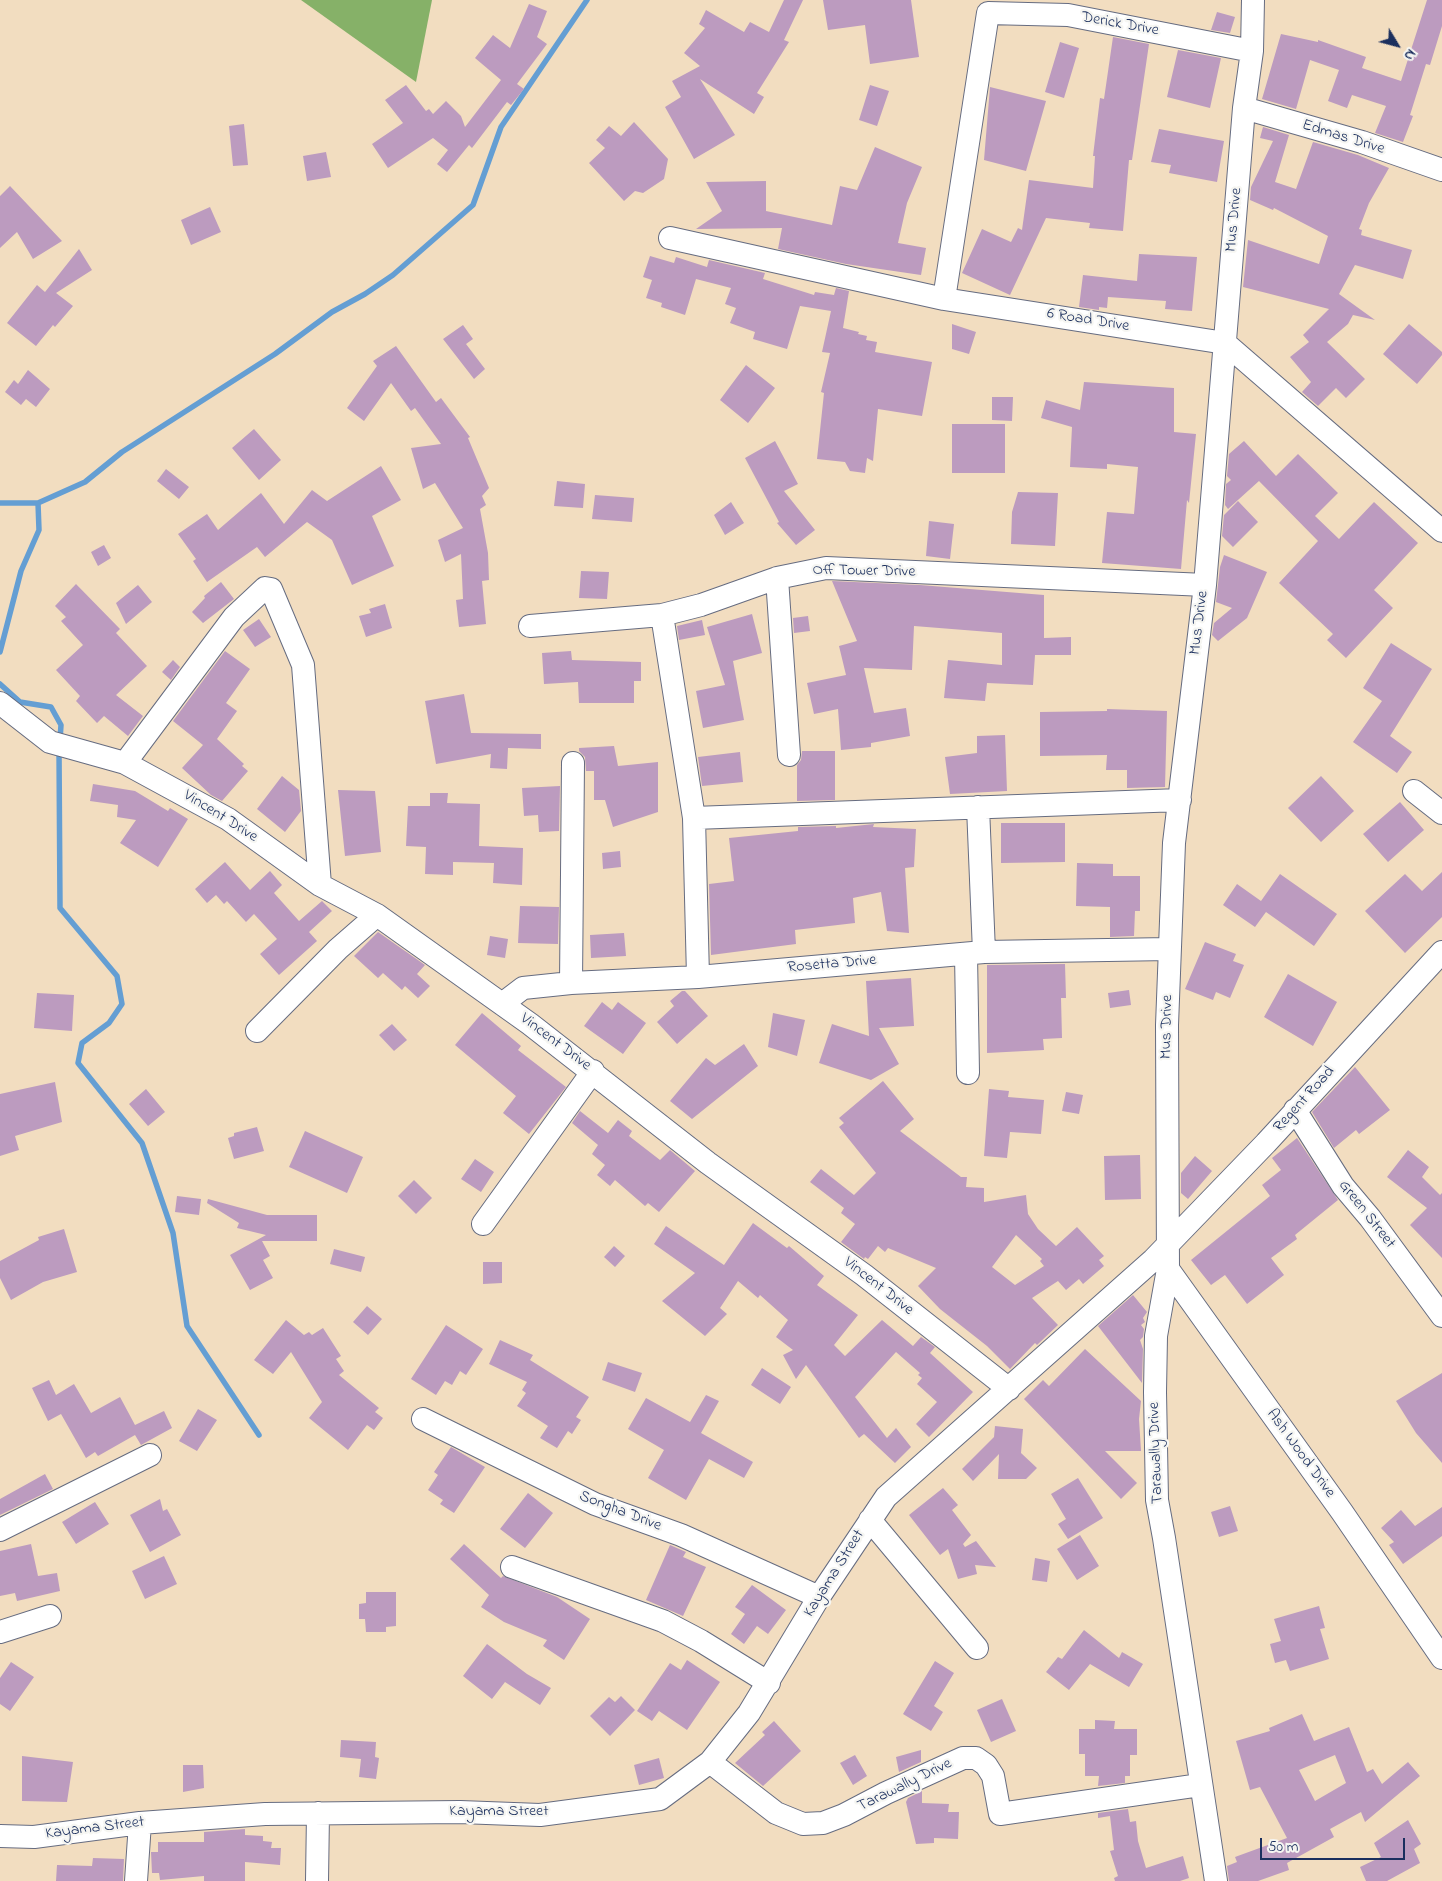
<!DOCTYPE html>
<style>
body{margin:0}
#map{position:relative;width:1442px;height:1881px;overflow:hidden;background:#f2ddc0;font-family:"Indie Flower",sans-serif}
canvas{display:block}
.north{position:absolute;left:1372px;top:20px;width:50px;height:50px;-webkit-text-stroke:4px #f6f6f2;paint-order:stroke;rotate:127deg;font-size:14px;font-weight:700;line-height:20px;text-align:center;color:#1b2f5e}
.north::after{content:'';display:block;margin:auto;width:18px;height:22px;background:#1b2f5e;clip-path:polygon(50% 0,100% 100%,50% 72%,0 100%)}
.scale{position:absolute;left:1260px;top:1838px;width:145px;height:22px;box-sizing:border-box;border:2px solid #1b2f5e;border-top:0;padding-left:6px;font-size:15px;line-height:18px;white-space:nowrap;color:#1b2f5e;-webkit-text-stroke:4px #f6f6f2;paint-order:stroke}
</style>
<div id="map">
<canvas width="1442" height="1881"></canvas>
<div class="north">N</div>
<div class="scale">50 m</div>
</div>
<script>
const g = document.querySelector('canvas').getContext('2d');
g.lineJoin = 'round';
function fillPath(path, color) { g.fillStyle = color; g.fill(path, 'evenodd'); }
const toPath = rows => new Path2D(rows.map(r => 'M' + r).join(''));
function strokePath(path, color, width, dash) { g.strokeStyle = color; g.lineWidth = width; g.lineCap = dash ? 'butt' : 'round'; g.setLineDash(dash || []); g.stroke(path); }
function write(font, color, halo, rows, align = 'center') {
  g.font = font + ' "Indie Flower",sans-serif'; g.lineWidth = 4.5; g.setLineDash([]); g.textBaseline = 'middle'; g.strokeStyle = halo; g.fillStyle = color; for (const [text, x, y, turn = 0] of rows) {
    g.save(); g.translate(x, y); g.rotate((+turn || 0) * Math.PI / 180); g.textAlign = isNaN(turn) ? turn : align; if (halo) g.strokeText(text, 0, 0); g.fillText(text, 0, 0); g.restore();
  }
}
fillPath(toPath([
 [301,0,432,0,416,82]
]), '#86b168');
strokePath(toPath([
 [0,503,38,503,85,482,122,452,275,354,332,312,365,294,393,275,473,205,501,127,587,0],
 [0,652,21,571,39,530,38,503],
 [0,684,20,702,51,707,61,725,60,740],
 [59,749,60,908,117,976,122,1004,109,1023,82,1043,78,1063,142,1143,173,1233,187,1326,259,1435]
]), '#649ed3', 5.5);
fillPath(toPath([
 [784,0,803,0,784,40,789,42,757,93,764,97,754,114,700,79,735,135,694,159,665,107,681,97,672,81,700,66,684,53,705,28,699,24,706,10,744,32,750,22,769,32],
 [823,0,911,0,919,57,870,64,865,25,828,30],
 [1427,0,1442,0,1442,26,1430,65,1426,64,1410,115,1413,116,1403,142,1375,133,1386,106,1352,95,1347,108,1328,101,1339,70,1310,60,1296,109,1262,99,1281,34,1318,42,1318,40,1366,57,1362,68,1401,81],
 [529,4,547,11,537,37,547,44,517,84,524,89,511,105,507,102,472,148,469,145,447,172,437,164,448,150,433,138,388,168,372,144,403,123,385,100,406,85,426,111,429,109,433,114,446,101,461,116,465,127,501,80,475,58,493,35,510,48],
 [1217,12,1235,17,1230,33,1211,30],
 [1113,37,1149,44,1132,160,1129,160,1123,231,1089,228,1090,223,1046,218,1010,295,962,273,982,229,1011,242,1018,228,1022,230,1029,180,1093,188,1095,156,1093,156,1100,98,1104,99],
 [1060,42,1079,48,1064,98,1045,92],
 [1178,50,1221,58,1210,108,1167,97],
 [870,85,889,91,877,126,859,120],
 [990,87,1046,101,1026,171,984,160],
 [634,122,668,159,664,179,643,193,635,191,624,201,589,163,605,148,596,140,609,126,621,136],
 [244,124,248,165,233,166,229,126],
 [1263,127,1289,135,1275,182,1296,189,1313,142,1358,155,1389,168,1369,203,1359,229,1362,230,1361,235,1412,250,1403,279,1355,265,1339,294,1375,320,1353,315,1348,324,1327,342,1365,379,1346,398,1336,388,1318,406,1302,392,1311,382,1290,357,1309,342,1303,335,1329,309,1243,287,1248,240,1319,264,1328,236,1274,208,1273,210,1250,200,1251,187,1273,141,1260,138],
 [1159,129,1224,141,1217,182,1169,173,1171,165,1151,162],
 [875,147,922,167,907,203,898,243,926,248,921,275,846,264,778,249,782,228,696,229,722,211,706,182,766,181,766,211,832,225,840,186,857,190],
 [326,152,331,177,307,181,303,156],
 [10,186,62,241,33,259,17,232,0,248,0,196],
 [210,207,221,232,191,245,181,220],
 [79,249,92,270,56,293,73,306,55,327,53,325,36,346,7,323,37,285,45,292],
 [1139,254,1197,257,1192,311,1165,309,1166,301,1108,297,1107,308,1099,307,1099,310,1079,307,1083,275,1137,281],
 [650,256,674,263,676,257,707,267,709,260,765,273,763,279,814,295,815,292,834,295,836,288,849,291,843,328,859,332,858,334,867,336,866,340,877,342,875,352,932,362,922,416,878,409,873,461,867,458,865,473,850,471,845,462,817,459,824,393,821,392,830,353,822,352,831,311,800,306,787,349,753,339,755,332,730,323,736,308,725,304,731,288,696,279,685,315,661,307,662,303,646,298,652,280,643,277],
 [952,324,976,332,969,354,952,349],
 [1409,324,1442,352,1442,355,1417,384,1383,354],
 [463,325,473,339,466,344,485,369,474,379,443,339],
 [396,346,436,402,441,398,470,437,468,438,489,488,482,496,486,505,480,509,488,553,489,580,482,581,486,624,459,627,456,600,463,599,461,554,445,562,438,540,463,528,435,483,423,489,411,448,441,444,415,408,411,411,391,383,364,421,347,408,377,366,373,361],
 [746,365,775,388,748,423,720,400],
 [28,370,50,389,36,407,26,399,21,405,5,392,14,380,18,384],
 [1084,382,1174,388,1174,432,1196,434,1189,503,1187,500,1181,569,1102,563,1107,512,1134,514,1138,467,1107,464,1107,469,1070,467,1072,427,1041,418,1046,400,1080,410],
 [992,397,1013,397,1012,421,992,420],
 [952,424,1005,424,1005,473,952,473],
 [254,429,281,460,259,480,232,448],
 [775,441,798,484,784,491,815,530,796,545,777,523,779,522,745,458],
 [1244,441,1276,476,1298,454,1338,493,1315,516,1339,539,1374,502,1418,543,1374,590,1393,608,1346,658,1327,640,1333,634,1279,583,1318,541,1259,481,1228,509,1225,505,1226,484,1231,480,1227,476,1229,454],
 [381,466,401,500,372,516,394,566,352,585,332,540,307,522,265,557,257,547,207,582,193,561,196,559,178,534,207,514,218,530,261,493,284,524,312,490,327,501],
 [166,469,189,487,179,499,157,481],
 [557,481,585,484,583,508,554,506],
 [1018,492,1058,493,1055,546,1011,544,1012,512],
 [595,495,634,498,632,522,592,519],
 [1238,501,1258,522,1233,547,1222,536,1224,515],
 [731,502,744,523,725,535,714,515],
 [929,521,954,524,950,559,926,556],
 [104,545,111,558,98,566,91,552],
 [1224,555,1267,572,1247,618,1218,641,1212,635,1214,623,1232,608,1216,602,1220,567],
 [581,571,609,572,607,599,579,598],
 [832,581,920,585,1044,595,1044,638,1071,637,1071,655,1035,655,1033,685,987,683,985,701,944,698,948,660,1002,665,1002,633,914,626,912,670,864,668,874,713,906,708,910,736,871,743,871,747,841,750,838,709,814,714,807,683,846,675,839,646,857,641],
 [221,582,234,599,203,623,192,612,205,598,204,596],
 [76,584,120,629,116,633,147,666,116,695,143,716,128,736,104,716,97,723,76,701,80,696,56,670,83,645,61,621,66,617,55,606],
 [138,585,152,602,126,624,116,603],
 [385,604,392,628,366,637,359,616,371,613,369,609],
 [752,614,762,653,733,661,744,720,703,728,696,691,725,685,707,627],
 [808,616,810,631,794,633,793,618],
 [259,619,271,637,255,647,243,630],
 [702,620,705,635,679,640,677,626],
 [1391,643,1432,669,1390,736,1412,752,1397,773,1353,742,1382,701,1363,688],
 [225,651,250,669,226,703,237,711,217,739,244,764,242,766,248,771,222,801,211,795,182,768,203,745,173,721],
 [571,651,572,660,641,662,641,681,634,681,634,703,579,703,578,682,544,684,542,653],
 [173,660,180,667,171,680,162,672],
 [464,694,471,733,541,734,541,749,508,748,507,769,490,768,491,754,436,764,425,701],
 [1107,709,1167,711,1165,787,1127,788,1127,770,1106,770,1107,755,1040,756,1040,712,1107,711],
 [1005,735,1007,791,950,794,945,757,977,753,977,736],
 [614,746,618,766,658,762,658,812,613,827,605,800,594,800,594,771,586,771,585,757,579,751,579,748],
 [802,751,835,751,835,800,797,801,797,765,801,760],
 [740,752,743,782,702,786,698,757],
 [282,776,299,790,301,811,285,832,257,809],
 [1321,776,1354,811,1321,842,1288,808],
 [93,784,135,791,168,811,170,808,188,819,158,867,120,843,136,820,117,817,118,805,90,801],
 [560,786,559,831,539,832,538,815,524,816,522,788],
 [338,790,375,791,381,852,345,856],
 [430,793,448,793,447,803,480,804,479,846,523,848,522,885,493,883,494,863,453,862,453,875,425,874,426,847,406,846,408,806,430,806],
 [1400,802,1424,830,1388,862,1363,834],
 [1001,823,1065,823,1065,862,1001,863],
 [874,824,873,827,916,829,914,867,905,868,909,933,887,931,881,892,853,898,855,923,795,930,796,944,711,955,709,884,734,881,729,838,798,831,798,827,836,826,836,828],
 [620,851,621,867,603,869,602,853],
 [225,862,250,890,270,871,282,885,274,893,299,921,322,901,332,911,309,932,317,941,279,975,260,954,277,939,254,914,246,922,227,901,224,904,216,895,207,903,195,889],
 [1077,863,1113,864,1113,876,1140,876,1140,911,1135,911,1134,936,1110,937,1110,907,1076,906],
 [1442,872,1442,917,1405,953,1365,911,1405,874,1422,891],
 [1280,874,1337,914,1314,946,1266,912,1255,927,1223,905,1237,884,1261,901],
 [520,906,559,907,558,944,518,943],
 [378,932,425,965,417,974,430,986,418,998,405,986,402,990,383,973,378,978,354,956],
 [624,933,626,956,591,958,590,935],
 [490,936,508,939,505,958,487,955],
 [1205,942,1236,954,1233,961,1244,965,1230,998,1216,992,1213,1000,1185,989],
 [1065,964,1066,998,1061,998,1062,1038,1043,1039,1044,1050,987,1053,987,965],
 [1288,974,1337,1002,1313,1046,1264,1017],
 [911,978,914,1026,879,1028,899,1064,871,1080,819,1063,832,1024,869,1036,866,981],
 [1129,990,1131,1005,1110,1008,1108,993],
 [682,991,685,991,708,1016,677,1044,657,1022,674,1006,670,1001],
 [37,993,74,995,72,1031,34,1028],
 [602,1002,612,1010,618,1002,646,1023,623,1054,584,1026],
 [482,1013,521,1046,518,1050,566,1087,529,1134,503,1113,516,1096,455,1045],
 [773,1013,805,1020,797,1056,768,1047],
 [392,1024,407,1040,394,1051,379,1035],
 [744,1044,758,1066,692,1119,670,1101,706,1058,715,1065],
 [1355,1067,1390,1110,1359,1134,1356,1130,1334,1148,1312,1112],
 [883,1081,914,1119,900,1131,961,1177,967,1177,966,1187,984,1188,984,1202,1026,1195,1028,1214,1038,1229,1056,1246,1077,1227,1104,1256,1099,1260,1104,1266,1083,1284,1079,1279,1066,1290,1058,1281,1032,1298,1058,1325,1037,1345,1035,1343,1010,1369,987,1346,940,1309,918,1286,936,1268,888,1248,885,1252,878,1246,868,1259,865,1257,864,1259,841,1242,855,1224,841,1213,844,1208,810,1182,821,1169,854,1195,876,1173,839,1127,844,1123,839,1118],
 [1016,1235,1042,1259,1040,1261,1044,1266,1015,1285,992,1267],
 [55,1082,62,1122,15,1136,19,1150,0,1156,0,1094],
 [146,1089,165,1112,148,1126,129,1104],
 [989,1089,1009,1091,1008,1097,1044,1100,1041,1134,1010,1132,1007,1158,984,1156],
 [1066,1092,1083,1095,1079,1114,1062,1111],
 [580,1111,608,1133,618,1120,632,1131,629,1136,660,1160,670,1150,695,1171,659,1212,648,1203,645,1206,615,1180,610,1186,597,1175,605,1165,592,1154,598,1145,572,1123],
 [257,1127,264,1151,234,1159,228,1138,234,1136,234,1133],
 [305,1131,363,1157,347,1193,289,1167],
 [1297,1138,1338,1200,1295,1235,1297,1239,1271,1258,1284,1275,1247,1304,1225,1275,1211,1285,1191,1260,1270,1196,1262,1185,1281,1170,1272,1158],
 [1408,1150,1429,1167,1422,1177,1440,1195,1442,1193,1442,1258,1410,1225,1427,1208,1387,1177],
 [1140,1155,1141,1199,1105,1200,1104,1156],
 [1195,1156,1212,1171,1188,1199,1181,1193,1181,1173],
 [475,1159,494,1172,481,1192,461,1179],
 [414,1180,432,1198,416,1214,398,1196],
 [177,1196,201,1199,199,1215,175,1212],
 [208,1199,267,1215,317,1215,317,1241,262,1241,270,1256,263,1260,273,1278,250,1290,230,1255,266,1235,237,1228,239,1223,207,1203],
 [753,1223,787,1248,789,1246,824,1276,817,1285,858,1315,834,1345,845,1356,882,1320,913,1346,921,1337,935,1347,930,1353,973,1392,929,1437,916,1424,937,1402,917,1384,922,1378,918,1375,920,1373,896,1352,855,1397,887,1438,896,1428,911,1447,895,1463,864,1434,859,1438,806,1365,796,1379,783,1355,793,1350,776,1337,788,1320,760,1295,758,1298,738,1281,720,1308,727,1314,705,1336,662,1301,695,1273,654,1244,666,1226,724,1265],
 [64,1229,77,1272,43,1282,11,1300,0,1278,0,1261,39,1240,38,1237],
 [614,1246,625,1256,615,1267,604,1257],
 [334,1249,365,1257,361,1272,330,1264],
 [483,1262,502,1262,502,1283,483,1284],
 [1133,1295,1147,1312,1143,1318,1145,1322,1141,1325,1144,1329,1143,1337,1140,1340,1143,1349,1142,1383,1098,1326],
 [367,1306,382,1319,368,1335,353,1322],
 [286,1320,304,1335,309,1332,312,1335,323,1328,341,1356,336,1359,344,1371,339,1375,379,1408,375,1412,383,1418,374,1430,367,1425,348,1450,309,1418,322,1402,291,1352,273,1374,254,1360],
 [446,1325,483,1349,466,1375,460,1371,452,1385,445,1381,436,1395,411,1379],
 [500,1340,533,1355,530,1360,589,1397,576,1417,581,1420,572,1434,568,1431,557,1448,540,1438,548,1426,517,1406,526,1393,522,1390,527,1382,489,1364],
 [1085,1349,1141,1401,1139,1419,1141,1451,1105,1451,1137,1483,1121,1499,1024,1399,1043,1380,1049,1386],
 [608,1362,642,1373,635,1392,602,1380],
 [762,1368,791,1387,780,1404,751,1385],
 [1442,1373,1442,1463,1416,1433,1396,1401],
 [49,1380,56,1395,74,1384,91,1413,120,1397,135,1425,164,1411,172,1428,141,1445,135,1435,98,1456,95,1452,86,1458,61,1414,48,1421,32,1388],
 [706,1395,719,1401,701,1433,753,1462,744,1478,709,1459,686,1500,648,1478,664,1450,628,1429,646,1398,690,1422],
 [198,1409,217,1420,197,1451,179,1441],
 [995,1426,1023,1429,1021,1453,1037,1468,1026,1479,998,1479,999,1454,973,1481,962,1469,994,1437],
 [451,1447,485,1467,454,1513,440,1504,443,1500,428,1490,438,1475,434,1472],
 [45,1474,53,1489,0,1515,0,1499],
 [1078,1478,1103,1518,1068,1539,1058,1524,1066,1519,1051,1494],
 [943,1488,958,1505,952,1510,971,1535,963,1544,965,1547,976,1541,996,1567,975,1565,977,1574,958,1579,948,1549,940,1555,909,1515],
 [528,1493,553,1513,525,1548,500,1529],
 [160,1499,163,1511,167,1509,181,1535,150,1552,130,1515],
 [95,1502,109,1524,76,1544,62,1522],
 [1230,1506,1238,1531,1219,1537,1211,1512],
 [1442,1507,1442,1536,1403,1564,1389,1545,1394,1542,1381,1528,1401,1510,1415,1526],
 [1080,1535,1099,1566,1077,1580,1057,1549],
 [31,1544,38,1576,57,1573,60,1591,17,1601,15,1593,0,1596,0,1551],
 [464,1544,501,1578,503,1576,557,1597,590,1619,564,1660,543,1646,547,1640,504,1622,481,1607,489,1595,450,1559],
 [670,1545,686,1552,683,1557,706,1567,683,1616,646,1600],
 [164,1556,177,1584,145,1599,132,1571],
 [1035,1558,1050,1561,1047,1582,1032,1580],
 [752,1585,786,1610,768,1634,757,1626,744,1644,731,1634,745,1614,735,1607],
 [366,1592,396,1592,396,1626,386,1627,386,1632,366,1632,365,1619,359,1619,359,1604,366,1603],
 [1319,1606,1325,1628,1320,1629,1329,1659,1290,1671,1286,1660,1275,1663,1270,1644,1281,1641,1274,1619],
 [1084,1630,1119,1658,1122,1652,1143,1664,1129,1687,1090,1664,1069,1690,1046,1672,1058,1657,1062,1659],
 [487,1644,527,1674,551,1688,540,1705,505,1682,492,1699,463,1676],
 [687,1660,720,1682,687,1730,659,1711,652,1721,637,1711,670,1663,681,1670],
 [935,1661,954,1673,934,1706,943,1712,931,1731,903,1714],
 [11,1662,34,1677,10,1711,0,1704,0,1678],
 [621,1696,635,1710,610,1736,590,1716,609,1697,615,1702],
 [1002,1699,1016,1731,991,1742,977,1710],
 [1302,1714,1314,1741,1349,1727,1367,1772,1373,1769,1382,1784,1408,1762,1420,1776,1365,1822,1361,1812,1330,1829,1334,1837,1287,1863,1289,1870,1258,1881,1229,1881,1227,1866,1237,1862,1235,1857,1287,1838,1260,1787,1250,1790,1236,1741,1270,1731,1269,1728],
 [1335,1755,1346,1783,1315,1801,1299,1770],
 [1095,1720,1115,1721,1114,1729,1137,1729,1137,1755,1130,1755,1130,1776,1125,1776,1125,1783,1098,1786,1099,1776,1085,1776,1085,1754,1079,1754,1079,1729,1095,1729],
 [774,1721,801,1751,763,1786,735,1763,765,1735,762,1732],
 [341,1740,376,1742,375,1757,379,1758,376,1779,359,1777,361,1759,340,1757],
 [921,1750,921,1762,899,1772,896,1757],
 [855,1755,867,1776,853,1785,840,1763],
 [22,1756,73,1762,67,1802,22,1801],
 [659,1758,664,1778,639,1785,634,1765],
 [183,1765,203,1765,204,1788,183,1792],
 [922,1791,922,1803,949,1804,948,1812,959,1812,958,1839,934,1838,934,1843,916,1844,906,1802,908,1798],
 [1128,1809,1130,1822,1136,1821,1138,1841,1146,1868,1183,1856,1189,1878,1180,1881,1115,1881,1114,1878,1118,1876,1110,1851,1114,1850,1110,1816,1098,1818,1098,1813],
 [1408,1820,1421,1844,1414,1849,1420,1863,1387,1881,1366,1881,1360,1867,1381,1857,1374,1843],
 [245,1829,245,1835,263,1836,263,1841,272,1842,271,1848,281,1848,280,1865,245,1862,245,1881,204,1881,204,1876,160,1880,159,1873,152,1873,151,1852,158,1852,158,1842,204,1842,204,1832],
 [93,1858,124,1859,123,1881,56,1881,57,1865,92,1866]
]), '#bc9bbf');
const street = toPath([
 [1244,108,1362,142,1442,170],
 [670,238,944,299,1225,343,1442,531],
 [944,299,988,13,1068,15,1252,51],
 [777,578,789,755],
 [662,615,694,818,698,977],
 [530,626,662,615,701,605,777,578,826,568,1205,585],
 [0,703,50,742,125,763,228,819,320,885,377,915,530,1024,708,1163,864,1275,1009,1389],
 [125,763,234,617,265,588,271,589,303,665,320,885],
 [1414,791,1442,813],
 [978,807,984,952],
 [694,818,1180,800],
 [966,954,968,1073],
 [571,983,573,763],
 [502,1004,523,988,571,983,698,977,984,952,1169,949],
 [257,1031,338,949,377,915],
 [1295,1110,1343,1186,1370,1218,1442,1316],
 [483,1224,593,1071],
 [1168,1269,1342,1512,1442,1658],
 [423,1419,595,1504,681,1535,819,1597],
 [870,1520,977,1648],
 [0,1530,150,1455],
 [512,1567,663,1621,701,1641,769,1683],
 [0,1632,50,1616],
 [710,1762,776,1813,803,1824,823,1823,844,1815,886,1793,963,1758,976,1758,986,1765,993,1776,1000,1814,1200,1785],
 [0,1836,34,1837,140,1823,265,1814,460,1812,540,1815,660,1799,710,1762,749,1713,819,1597,886,1497,1153,1260,1266,1143,1442,952],
 [136,1881,140,1823],
 [317,1881,318,1813],
 [1216,1881,1164,1538,1157,1500,1155,1392,1156,1336,1168,1269,1167,1025,1174,843,1205,585,1244,108,1252,51,1253,0]
]);
strokePath(street, '#666c80', 24);
strokePath(street, '#fff', 22);
write('16px', '#1b2f5e', '#f6f6f2', [
 ["Derick Drive",1120,25,10],
 ["Edmas Drive",1343,138,17],
 ["Mus Drive",1235,220,-85],
 ["6 Road Drive",1088,321,9],
 ["Off Tower Drive",864,572,1],
 ["Mus Drive",1200,623,-83],
 ["Vincent Drive",220,817,32],
 ["Rosetta Drive",832,965,-5],
 ["Mus Drive",1168,1027,-89],
 ["Vincent Drive",555,1043,37],
 ["Regent Road",1305,1100,-48],
 ["Green Street",1366,1215,52],
 ["Vincent Drive",878,1287,38],
 ["Tarawally Drive",1157,1453,-92],
 ["Ash Wood Drive",1300,1454,54],
 ["Songha Drive",620,1512,21],
 ["Kayama Street",835,1574,-58],
 ["Tarawally Drive",905,1786,-26],
 ["Kayama Street",499,1812],
 ["Kayama Street",95,1829,-7]
]);
</script>
